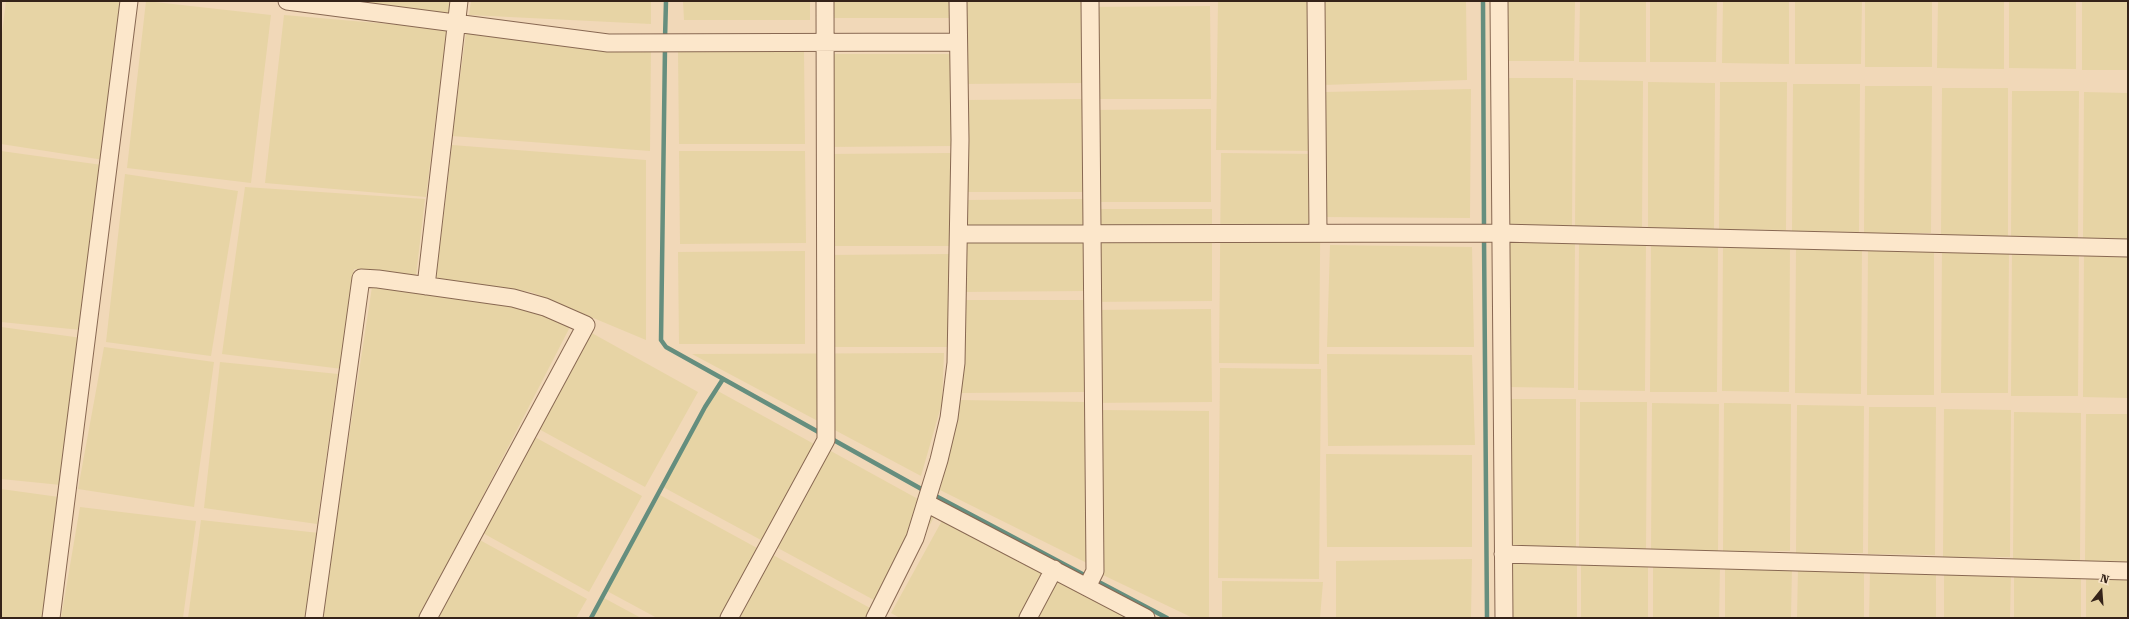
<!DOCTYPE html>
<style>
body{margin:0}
#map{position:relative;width:2129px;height:619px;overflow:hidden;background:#f1d8b8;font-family:"Roboto Serif",serif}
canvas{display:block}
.frame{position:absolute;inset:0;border:2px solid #352319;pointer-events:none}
.north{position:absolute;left:2081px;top:571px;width:40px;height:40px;-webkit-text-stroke:3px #f8e4c8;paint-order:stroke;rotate:17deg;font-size:11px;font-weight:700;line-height:16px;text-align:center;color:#352319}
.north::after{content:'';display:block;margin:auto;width:14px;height:18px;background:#352319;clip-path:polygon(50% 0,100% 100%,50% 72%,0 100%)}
</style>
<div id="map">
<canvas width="2129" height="619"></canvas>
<div class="frame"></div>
<div class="north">N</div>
</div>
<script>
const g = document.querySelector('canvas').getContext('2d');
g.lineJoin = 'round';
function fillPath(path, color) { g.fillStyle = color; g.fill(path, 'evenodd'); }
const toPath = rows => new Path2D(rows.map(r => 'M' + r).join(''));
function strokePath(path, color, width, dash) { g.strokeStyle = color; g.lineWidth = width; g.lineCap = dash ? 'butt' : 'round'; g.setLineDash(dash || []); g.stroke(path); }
fillPath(toPath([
 [6,1,123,1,104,160,1,144,1,42],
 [146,1,271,15,251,183,127,168],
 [352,1,452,1,450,15],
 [471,1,651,1,651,24,469,15],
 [683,1,810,1,810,20,684,20],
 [826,1,952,1,952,18,826,18],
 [959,1,1086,1,1086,7,1210,6,1211,99,1087,99,1087,110,1211,109,1211,202,1088,202,1088,209,1212,209,1212,301,1087,302,1087,310,1211,309,1212,402,1085,403,1087,563,940,490,960,400,1085,402,1085,392,961,393,961,300,1086,300,1086,291,962,292,962,200,1085,199,1084,192,961,192,961,100,1084,99,1084,83,960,84],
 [1218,1,1319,1,1317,151,1216,150],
 [1324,1,1466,1,1467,80,1324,85],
 [1508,1,1575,1,1574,61,1507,61],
 [1580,1,1646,1,1646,62,1579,62],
 [1650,1,1717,1,1716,62,1650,62],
 [1723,1,1789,1,1789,64,1722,63],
 [1795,1,1862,1,1861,64,1795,64],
 [1865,1,1932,1,1932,67,1865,67],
 [1938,1,2004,1,2004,69,1937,68],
 [2009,1,2076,1,2076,69,2009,68],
 [2082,1,2128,1,2128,70,2082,70],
 [284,15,447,29,426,197,265,183],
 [466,33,651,50,650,151,452,136],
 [804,51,805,144,679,144,678,52],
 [825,54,951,54,952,146,825,147],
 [1506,78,1573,78,1572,226,1505,225],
 [1576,80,1643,81,1642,228,1575,228],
 [1648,82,1715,83,1714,230,1648,230],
 [1720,82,1787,82,1786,230,1719,229],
 [1793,84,1860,84,1859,232,1792,231],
 [1865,86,1932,86,1931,233,1864,233],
 [1942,88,2008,88,2008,236,1941,235],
 [1471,89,1470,218,1325,217,1325,92],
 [2012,91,2079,91,2078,239,2011,238],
 [2084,92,2128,93,2128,240,2083,240],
 [452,145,646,160,646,340,531,292,436,278],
 [1,151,102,165,81,330,1,322],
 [679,151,805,151,806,243,680,244],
 [952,153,953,246,826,246,826,154],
 [1221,153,1321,154,1319,364,1219,363],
 [125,174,238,191,211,356,106,342],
 [245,187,425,199,416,276,354,269,342,369,222,354],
 [1509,240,1575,240,1574,388,1508,387],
 [1579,242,1646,243,1645,391,1578,390],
 [1651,244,1718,245,1717,392,1650,392],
 [1723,244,1790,245,1789,392,1722,391],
 [1330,245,1472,247,1474,347,1327,347],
 [1942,245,2009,246,2008,393,1941,393],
 [1796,246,1862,246,1861,394,1795,393],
 [1868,247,1934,248,1934,395,1867,395],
 [2012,248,2079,249,2078,396,2011,396],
 [2084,250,2128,250,2128,398,2083,397],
 [805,251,805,344,679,344,678,252],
 [951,254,952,347,826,347,825,255],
 [372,287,509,305,571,325,420,618,321,618],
 [1,327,82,338,61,485,1,479],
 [590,332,698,392,645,487,537,428],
 [104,347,214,362,194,507,78,489],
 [944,353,942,403,921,476,692,354],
 [1327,354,1472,355,1475,445,1328,446],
 [220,362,338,374,317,524,204,508],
 [1220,368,1321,369,1319,579,1218,578],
 [716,390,825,450,772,546,663,487],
 [1510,399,1576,399,1576,547,1509,546],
 [1580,402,1647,402,1646,550,1579,549],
 [1652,403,1719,404,1718,551,1651,551],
 [1724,403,1791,404,1790,551,1723,551],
 [1797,405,1864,406,1863,553,1796,553],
 [1869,407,1936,407,1935,555,1868,554],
 [1944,409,2011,410,2010,557,1943,557],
 [1099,410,1209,411,1209,618,1193,618,1103,575],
 [2014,412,2081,413,2080,560,2013,560],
 [2086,414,2128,414,2128,562,2085,561],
 [533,436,642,496,589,592,481,532],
 [829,450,938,510,885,606,776,547],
 [1326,454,1472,455,1472,547,1327,547],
 [1,489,59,497,43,618,1,618],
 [660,495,768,554,733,618,657,618,607,591],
 [80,507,196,521,183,618,61,618],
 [944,517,1052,576,1029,618,900,618,891,613],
 [201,520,319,533,308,618,188,618],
 [478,539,587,599,576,618,435,618],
 [773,555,881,614,879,618,738,618],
 [1472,559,1471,618,1336,618,1336,561],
 [1511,562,1577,562,1577,618,1510,618],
 [1581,565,1648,565,1648,618,1581,618],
 [1653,566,1720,567,1719,618,1653,618],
 [1725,566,1792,567,1791,618,1725,618],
 [1798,568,1864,569,1864,618,1797,618],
 [1870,570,1936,570,1936,618,1869,618],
 [1057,572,1141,618,1032,618],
 [1944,572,2011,573,2010,618,1944,618],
 [2014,575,2081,576,2081,618,2014,618],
 [2086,577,2128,577,2128,618,2086,618],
 [1222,581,1323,582,1320,618,1222,618],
 [604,598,641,618,593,618]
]), '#e7d4a5');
strokePath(toPath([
 [1483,1,1484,229],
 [665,39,666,1],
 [665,47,661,340,666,347,822,434],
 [1484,237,1487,618],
 [830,438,925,491],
 [932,494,1088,577],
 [1095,580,1167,618],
 [591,618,705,407,723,379]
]), '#658e7e', 4.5);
const minor = toPath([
 [287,1,608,43,958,42],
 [1316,1,1318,233],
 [1499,1,1504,618],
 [959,234,1500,233,2128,248],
 [426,286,459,1],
 [926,503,1146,618],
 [1503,554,2128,571],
 [1087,587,1095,571,1090,1],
 [51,618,129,1],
 [314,618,361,278,378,279,513,298,545,307,586,325,428,618],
 [729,618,826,440,825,1],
 [875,618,915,538,939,460,949,418,956,363,960,140,958,1],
 [1028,618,1054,569]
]);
strokePath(minor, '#886852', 19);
strokePath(minor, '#fce7cb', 17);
</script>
